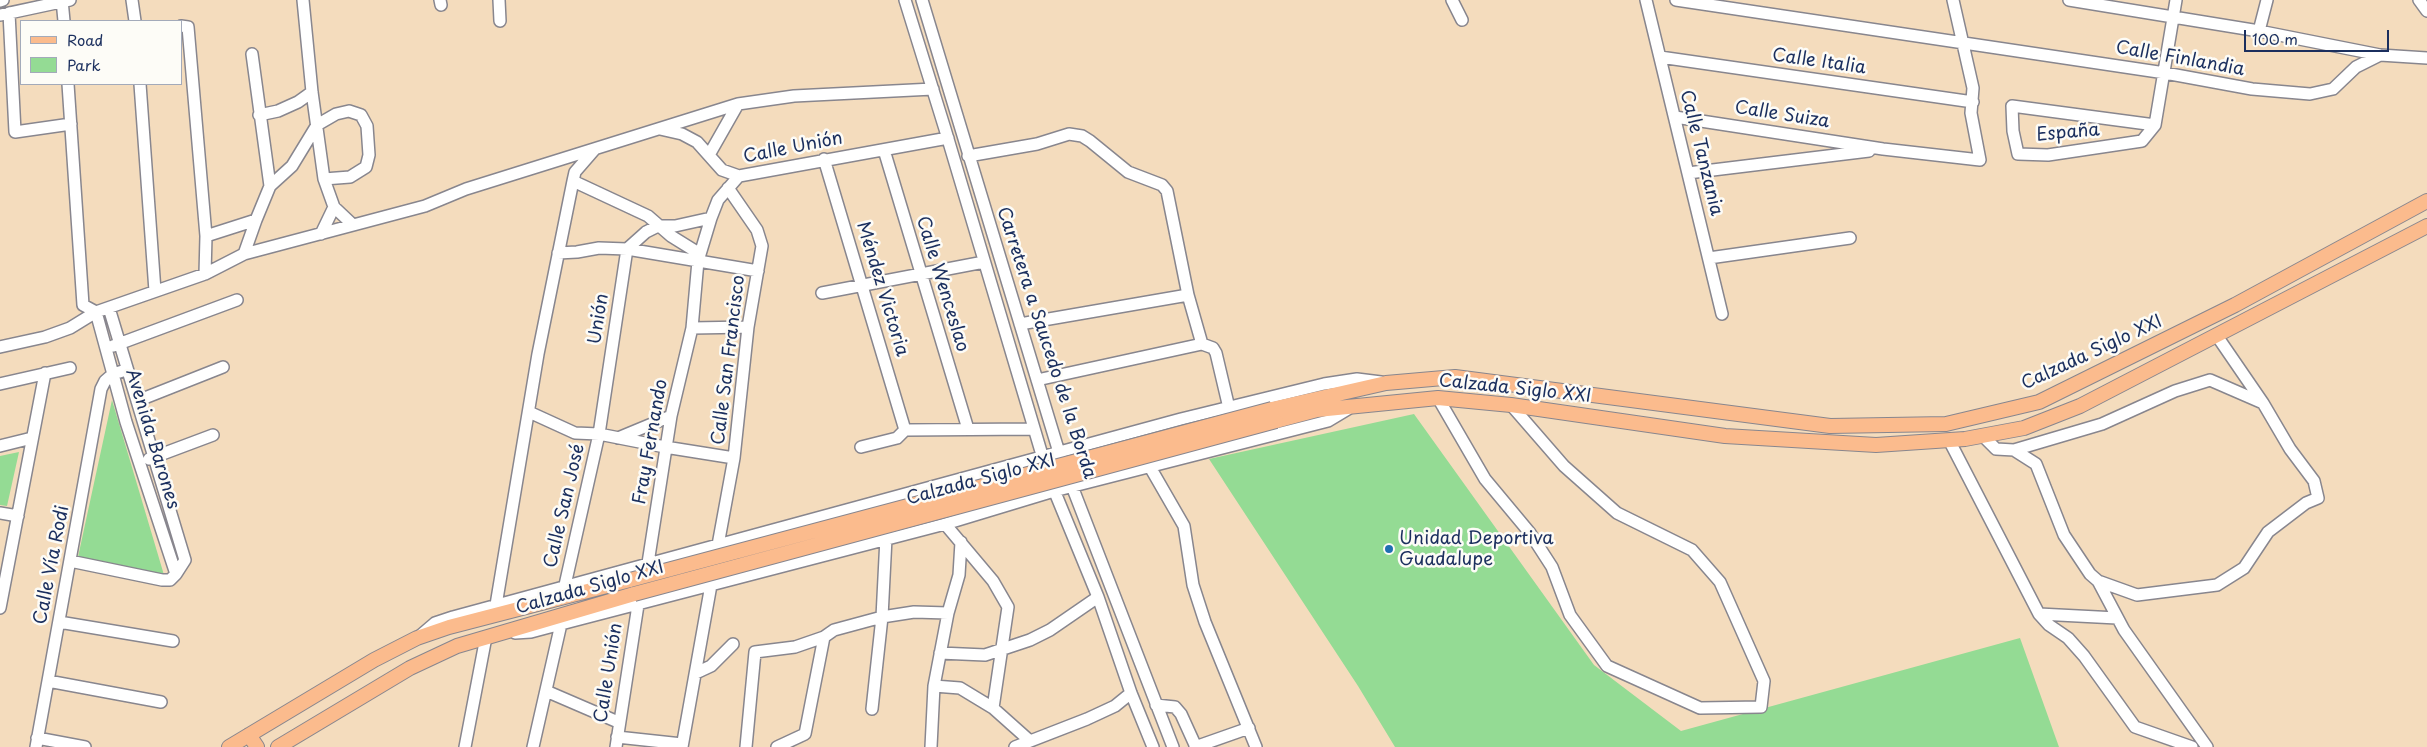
<!DOCTYPE html>
<meta charset="utf-8">
<style>
body{margin:0}
#map{position:relative;width:2427px;height:747px;overflow:hidden;background:#f4dcbd;font-family:"Playpen Sans",sans-serif}
canvas{display:block}
.legend{position:absolute;left:20px;top:20px;width:162px;height:65px;box-sizing:border-box;background:#fdfcf7;border:1px solid #a3aaba;margin:0;padding:6px 9px;list-style:none;font-size:15px;color:#1b2f5e}
.legend li{display:flex;align-items:center;gap:10px;height:25px}
.legend b{width:25px;border:1px solid #a3aaba}
.scale{position:absolute;left:2244px;top:30px;width:145px;height:22px;box-sizing:border-box;border:2px solid #1b2f5e;border-top:0;padding-left:6px;font-size:15px;line-height:18px;white-space:nowrap;color:#1b2f5e;-webkit-text-stroke:4px #fdfcf7;paint-order:stroke}
</style>
<div id="map">
<canvas width="2427" height="747"></canvas>
<ul class="legend">
<li><b style="height:6px;background:#fbbb8d"></b>Road</li>
<li><b style="height:14px;background:#94db94"></b>Park</li>
</ul>
<div class="scale">100 m</div>
</div>
<script>
const g = document.querySelector('canvas').getContext('2d');
g.lineJoin = 'round';
function fillPath(path, color) { g.fillStyle = color; g.fill(path, 'evenodd'); }
const toPath = rows => new Path2D(rows.map(r => 'M' + r).join(''));
function strokePath(path, color, width, dash) { g.strokeStyle = color; g.lineWidth = width; g.lineCap = dash ? 'butt' : 'round'; g.setLineDash(dash || []); g.stroke(path); }
function write(font, color, halo, rows, align = 'center') {
  g.font = font + ' "Playpen Sans",sans-serif'; g.lineWidth = 5; g.setLineDash([]); g.textBaseline = 'middle'; g.strokeStyle = halo; g.fillStyle = color; for (const [text, x, y, turn = 0] of rows) {
    g.save(); g.translate(x, y); g.rotate((+turn || 0) * Math.PI / 180); g.textAlign = isNaN(turn) ? turn : align; if (halo) g.strokeText(text, 0, 0); g.fillText(text, 0, 0); g.restore();
  }
}
fillPath(toPath([
 [112,400,164,575,78,557],
 [1414,414,1594,665,1681,731,2020,638,2059,747,1395,747,1358,686,1209,459],
 [19,452,7,506,0,505,0,456]
]), '#94db94');
const minor = toPath([
 [62,0,64,21],
 [132,0,135,21],
 [303,0,312,92,324,179,334,207,352,224],
 [440,0,441,5],
 [499,0,500,21],
 [905,0,945,129,1045,465],
 [922,0,1061,459],
 [1452,0,1462,20],
 [1646,0,1722,314],
 [1676,0,2165,73,2252,89,2310,94,2333,89,2356,67,2380,55],
 [2069,0,2259,31],
 [2267,0,2259,31,2380,55,2427,58],
 [2419,0,2427,11],
 [0,1,3,0],
 [9,13,15,132,71,124],
 [0,15,70,0],
 [181,26,188,27,206,236,205,274],
 [252,54,270,186],
 [1660,57,1973,102],
 [68,84,83,305,96,312,126,422,176,574],
 [140,84,155,291],
 [259,115,278,111,298,102,312,92],
 [1675,117,1883,149,1980,160,1971,113,1973,88,1953,0],
 [2155,125,2012,106,2013,131,2018,154,2048,155,2142,141,2155,125,2176,0],
 [660,129,682,134,697,142,722,170,739,176,948,138],
 [884,150,968,429],
 [709,155,738,104],
 [968,156,1037,144,1069,134,1082,136,1090,141,1128,172,1162,185,1167,191,1188,295,1202,344,1213,348,1216,353,1229,408],
 [824,159,905,430],
 [1688,173,1869,151],
 [573,181,648,216,671,236,700,254],
 [256,220,270,186,292,166,317,125,336,114,349,111,361,115,367,126,369,155,366,167,350,177,324,179],
 [321,234,334,207],
 [206,236,256,220,244,254],
 [558,253,577,252,599,248,627,249,758,271],
 [1709,258,1850,238],
 [822,293,984,262],
 [1020,324,1188,295],
 [692,328,748,327],
 [113,346,237,300],
 [0,347,45,337,70,328,96,312,205,274,244,254,425,206,466,189,738,104,794,96,933,89],
 [1037,380,1202,344],
 [0,384,70,368],
 [1438,398,1485,479,1530,533,1552,567,1570,615,1607,666,1700,708,1761,707,1764,681,1720,582,1692,550,1617,513,1564,466,1511,405],
 [137,401,223,367],
 [529,412,575,433,599,434,665,447,734,458],
 [1983,436,1996,449,2014,450,2036,464,2064,535,2090,574,2098,581,2124,630,2207,747],
 [618,438,671,416],
 [1949,440,2039,614,2049,625,2068,638,2084,656,2135,727,2192,747],
 [0,446,32,438],
 [861,447,897,438,905,430,1034,429],
 [2014,450,2102,424,2175,391,2210,380,2263,403],
 [149,459,213,435],
 [1150,467,1184,526,1193,585,1205,622,1256,747],
 [1070,481,1173,747],
 [1052,485,1098,597,1131,693,1153,747],
 [0,513,18,516],
 [945,524,993,581,1008,607,993,708],
 [718,545,734,458,748,327,762,246,757,230,728,188],
 [70,561,162,580,170,580,176,574,185,560,109,308],
 [648,563,671,416,692,328,698,261,711,218],
 [2098,581,2137,595,2217,585,2244,568,2268,532,2306,503,2318,498,2314,481,2290,449,2263,403,2217,336],
 [565,585,599,434,627,249,646,232,658,226,675,226,711,218,718,200,739,176],
 [496,605,538,354,573,181,575,172,595,149],
 [0,608,45,373],
 [2039,614,2117,618],
 [59,622,173,641],
 [515,633,531,632,561,624,945,524,1054,491,1328,421,1348,409],
 [421,635,435,623,453,617,1181,419,1324,384,1357,379,1381,382],
 [940,653,985,655,1030,640,1050,630,1098,597],
 [696,673,711,666,733,644],
 [48,681,161,702],
 [934,686,960,688,993,708,1030,741],
 [546,691,618,722],
 [1156,705,1175,707,1181,714,1196,747],
 [872,709,882,617,886,538],
 [617,737,682,744],
 [37,738,85,747],
 [36,747,101,389,105,381,113,374,126,370],
 [465,747,486,637],
 [533,747,561,624],
 [616,747,638,605],
 [682,747,711,585],
 [746,747,755,652,795,647,824,637,834,630,882,617,914,612,948,613],
 [777,747,805,734,824,637],
 [931,747,934,686,948,613,959,575,961,542],
 [1015,747,1087,719,1115,706,1131,693],
 [1195,747,1249,728]
]);
const major = toPath([
 [1272,409,1386,383,1455,377,1830,426,1946,424,2039,402,2235,305,2427,201],
 [1276,421,1317,410,1438,398,1511,405,1725,436,1876,445,1965,439,2024,428,2080,406,2427,226],
 [249,735,257,747],
 [229,747,374,660,417,638,449,627,630,580],
 [278,747,410,668,457,646,634,594]
]);
strokePath(minor, '#88868e', 14);
strokePath(major, '#88868e', 16);
strokePath(minor, '#fff', 11);
strokePath(major, '#fbbb8d', 14);
const majorBridge = toPath([
 [630,580,1272,409],
 [634,594,1276,421]
]);
strokePath(majorBridge, '#88868e', 16, []);
strokePath(majorBridge, '#fbbb8d', 14);
for (const [x, y, r, color] of [
 [1389,549,5,"#1f6fb2"]
]) { const dot = new Path2D(); dot.arc(x, y, r, 0, 2 * Math.PI); g.fillStyle = color; g.fill(dot); strokePath(dot, '#fdfcf7', 2); }
write('18px', '#1b2f5e', '#fdfcf7', [
 ["Calle Finlandia",2180,59,10],
 ["Calle Italia",1819,62,8],
 ["Calle Suiza",1782,115,9],
 ["España",2068,133,-5],
 ["Calle Unión",793,148,-11],
 ["Calle Tanzania",1701,153,76],
 ["Calle Wenceslao",942,284,73],
 ["Méndez Victoria",882,289,73],
 ["Unión",599,319,-81],
 ["Carretera a Saucedo de la Borda",1046,343,72],
 ["Calzada Siglo XXI",2092,353,-25],
 ["Calle San Francisco",729,360,-83],
 ["Calzada Siglo XXI",1515,389,6],
 ["Avenida Barones",152,439,73],
 ["Fray Fernando",651,442,-80],
 ["Calzada Siglo XXI",981,480,-15],
 ["Calle San José",565,506,-77],
 ["Calle Vía Rodi",52,565,-79],
 ["Calzada Siglo XXI",590,588,-16],
 ["Calle Unión",609,673,-81]
]);
write('18px', '#1b2f5e', '#fdfcf7', [
 ["Unidad Deportiva",1399,539],
 ["Guadalupe",1399,560]
], 'left');
</script>
